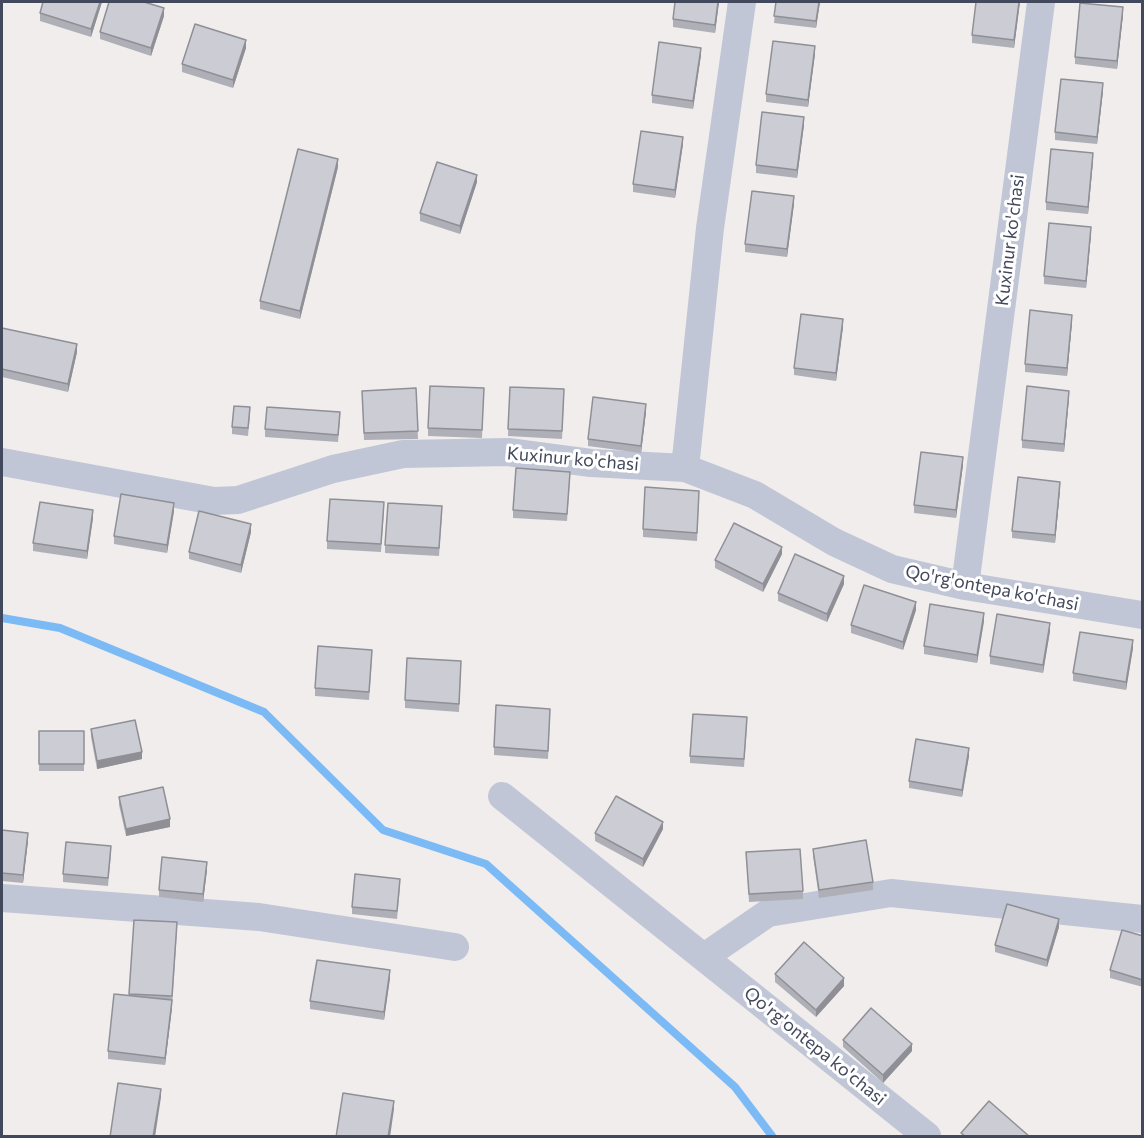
<!DOCTYPE html>
<style>
body{margin:0}
#map{position:relative;width:1144px;height:1138px;overflow:hidden;background:#f0edec;font-family:Commissioner,sans-serif}
canvas{display:block}
.frame{position:absolute;inset:0;border:3px solid #43495c;pointer-events:none}
</style>
<div id="map">
<canvas width="1144" height="1138"></canvas>
<div class="frame"></div>
</div>
<script>
const g = document.querySelector('canvas').getContext('2d');
g.lineJoin = 'round';
const toPath = rows => new Path2D(rows.map(r => 'M' + r).join(''));
function strokePath(path, color, width, dash) { g.strokeStyle = color; g.lineWidth = width; g.lineCap = dash ? 'butt' : 'round'; g.setLineDash(dash || []); g.stroke(path); }
function fillPath(path, color) { g.fillStyle = color; g.fill(path, 'evenodd'); }
function write(font, color, halo, rows, align = 'center') {
  g.font = font + ' Commissioner,sans-serif'; g.lineWidth = 6; g.setLineDash([]); g.textBaseline = 'middle'; g.strokeStyle = halo; g.fillStyle = color; for (const [text, x, y, turn = 0] of rows) {
    g.save(); g.translate(x, y); g.rotate((+turn || 0) * Math.PI / 180); g.textAlign = isNaN(turn) ? turn : align; if (halo) g.strokeText(text, 0, 0); g.fillText(text, 0, 0); g.restore();
  }
}
strokePath(toPath([
 [2,618,60,628,264,712,383,830,486,864,735,1087,772,1136]
]), '#7cbaf6', 8);
strokePath(toPath([
 [2,462,214,501,238,500,333,469,403,454,508,452,591,463,685,468,755,495,834,542,892,569,965,586,1142,615],
 [685,468,710,228,742,2],
 [965,586,1041,2],
 [502,796,927,1136],
 [2,898,259,917,455,947],
 [704,957,768,913,891,893,1142,919]
]), '#c1c6d6', 28);
fillPath(toPath([
 [102,2,91,37,40,21,40,13],
 [719,2,715,33,673,27,673,19],
 [776,2,820,2,816,28,774,23],
 [1020,2,1014,48,972,43,972,35],
 [1123,15,1117,69,1075,64,1075,57],
 [164,16,151,56,100,39,100,32],
 [246,48,233,88,182,72,182,64],
 [815,54,808,107,766,102,766,94],
 [701,55,693,109,652,103,652,95],
 [1103,91,1097,144,1055,140,1055,132],
 [804,125,797,178,756,173,756,165],
 [683,144,675,198,633,192,633,184],
 [1093,161,1088,214,1046,210,1046,202],
 [338,167,300,319,260,309,260,301],
 [477,182,460,234,420,221,420,213],
 [794,204,787,257,745,252,745,244],
 [1091,234,1086,288,1044,284,1044,276],
 [1072,322,1067,376,1025,372,1025,364],
 [843,327,836,381,794,375,794,368],
 [2,328,77,352,68,392,2,377],
 [510,387,564,397,562,439,508,436],
 [416,388,418,439,364,440,362,391],
 [484,388,482,438,428,436,428,428],
 [1069,398,1064,452,1022,448,1022,440],
 [646,412,641,453,588,446,588,439],
 [250,415,248,436,232,434,232,427],
 [340,420,338,442,265,437,265,429],
 [963,465,956,518,914,513,914,505],
 [570,479,567,521,513,518,513,510],
 [1060,490,1055,543,1012,538,1012,531],
 [699,498,697,541,643,537,643,529],
 [384,510,381,552,327,549,327,541],
 [174,511,167,553,114,544,114,536],
 [442,514,439,556,385,553,385,545],
 [93,518,87,559,33,551,33,543],
 [251,532,241,573,189,559,189,552],
 [782,554,763,592,715,568,715,560],
 [844,584,827,622,778,601,778,593],
 [916,610,903,650,851,633,851,625],
 [984,621,977,663,924,654,924,646],
 [1050,631,1043,673,990,664,990,656],
 [1133,648,1126,690,1073,681,1073,673],
 [372,658,369,700,315,696,315,688],
 [461,669,459,712,405,708,405,700],
 [550,717,548,759,494,755,494,747],
 [747,725,744,767,690,763,690,756],
 [91,729,142,759,97,769,91,737],
 [39,731,84,731,84,771,39,771],
 [969,756,962,797,909,788,909,781],
 [119,797,170,827,126,836,119,805],
 [663,829,643,867,595,841,595,833],
 [2,830,28,841,23,883,2,881],
 [813,849,873,882,873,890,819,898,813,856],
 [746,852,803,891,803,899,749,902],
 [111,854,108,886,63,882,63,874],
 [207,870,203,902,159,897,159,890],
 [400,887,397,919,352,914,352,907],
 [134,920,177,930,172,1008,165,1065,108,1059,108,1051,129,996],
 [1059,927,1047,967,995,952,995,945],
 [1143,936,1143,987,1110,978,1110,970],
 [775,974,844,986,816,1017,775,982],
 [390,978,384,1020,310,1009,310,1001],
 [843,1040,912,1051,883,1083,843,1047]
]), '#afafb7');
fillPath(toPath([
 [100,2,102,2,91,37,91,29],
 [718,2,719,2,715,33,715,25],
 [819,2,820,2,816,28,816,21],
 [1019,2,1020,2,1014,48,1014,40],
 [1123,7,1123,15,1117,69,1117,61],
 [164,8,164,16,151,56,151,48],
 [246,40,246,48,233,88,233,80],
 [815,46,815,54,808,107,808,100],
 [701,48,701,55,693,109,693,101],
 [1103,83,1103,91,1097,144,1097,137],
 [804,117,804,125,797,178,797,170],
 [683,137,683,144,675,198,675,190],
 [1093,153,1093,161,1088,214,1088,207],
 [338,159,338,167,300,319,300,311],
 [477,175,477,182,460,234,460,226],
 [794,196,794,204,787,257,787,249],
 [1091,227,1091,234,1086,288,1086,281],
 [1072,315,1072,322,1067,376,1067,368],
 [843,319,843,327,836,381,836,373],
 [77,344,77,352,68,392,68,384],
 [1069,391,1069,398,1064,452,1064,444],
 [646,404,646,412,641,453,641,446],
 [963,457,963,465,956,518,956,510],
 [1060,482,1060,490,1055,543,1055,535],
 [174,503,174,511,167,553,167,545],
 [93,510,93,518,87,559,87,551],
 [251,524,251,532,241,573,241,565],
 [782,547,782,554,763,592,763,584],
 [844,576,844,584,827,622,827,614],
 [916,602,916,610,903,650,903,642],
 [984,613,984,621,977,663,977,655],
 [1050,623,1050,631,1043,673,1043,665],
 [1133,640,1133,648,1126,690,1126,682],
 [969,748,969,756,962,797,962,790],
 [142,752,142,759,97,769,97,761],
 [170,819,170,827,126,836,126,829],
 [663,822,663,829,643,867,643,859],
 [28,833,28,841,23,883,23,875],
 [207,862,207,870,203,902,203,894],
 [1059,919,1059,927,1047,967,1047,960],
 [390,970,390,978,384,1020,384,1012],
 [844,978,844,986,816,1017,816,1010],
 [172,1000,172,1008,165,1065,165,1058],
 [912,1044,912,1051,883,1083,883,1075],
 [161,1089,161,1097,155,1137,153,1137],
 [394,1101,394,1109,390,1137,388,1137]
]), '#8f8f95');
const building = toPath([
 [43,2,100,2,91,29,40,13,43,2],
 [109,2,144,2,164,8,151,48,100,32,109,2],
 [675,2,718,2,715,25,673,19,675,2],
 [776,2,819,2,816,21,774,16,776,2],
 [976,2,1019,2,1014,40,972,35,976,2],
 [1080,3,1123,7,1117,61,1075,57,1080,3],
 [195,24,246,40,233,80,182,64,195,24],
 [773,41,815,46,808,100,766,94,773,41],
 [659,42,701,48,693,101,652,95,659,42],
 [1061,79,1103,83,1097,137,1055,132,1061,79],
 [762,112,804,117,797,170,756,165,762,112],
 [641,131,683,137,675,190,633,184,641,131],
 [298,149,338,159,300,311,260,301,298,149],
 [1051,149,1093,153,1088,207,1046,202,1051,149],
 [437,162,477,175,460,226,420,213,437,162],
 [752,191,794,196,787,249,745,244,752,191],
 [1049,223,1091,227,1086,281,1044,276,1049,223],
 [1030,310,1072,315,1067,368,1025,364,1030,310],
 [801,314,843,319,836,373,794,368,801,314],
 [2,328,77,344,68,384,2,369,2,328],
 [430,386,484,388,482,430,428,428,430,386],
 [1027,386,1069,391,1064,444,1022,440,1027,386],
 [510,387,564,389,562,431,508,429,510,387],
 [416,388,418,431,364,433,362,391,416,388],
 [593,397,646,404,641,446,588,439,593,397],
 [234,406,250,407,248,428,232,427,234,406],
 [267,407,340,412,338,435,265,429,267,407],
 [921,452,963,457,956,510,914,505,921,452],
 [516,468,570,472,567,514,513,510,516,468],
 [1018,477,1060,482,1055,535,1012,531,1018,477],
 [645,487,699,491,697,533,643,529,645,487],
 [121,494,174,503,167,545,114,536,121,494],
 [330,499,384,502,381,544,327,541,330,499],
 [40,502,93,510,87,551,33,543,40,502],
 [388,503,442,506,439,548,385,545,388,503],
 [199,511,251,524,241,565,189,552,199,511],
 [734,523,782,547,763,584,715,560,734,523],
 [795,554,844,576,827,614,778,593,795,554],
 [864,585,916,602,903,642,851,625,864,585],
 [930,604,984,613,977,655,924,646,930,604],
 [997,614,1050,623,1043,665,990,656,997,614],
 [1080,632,1133,640,1126,682,1073,673,1080,632],
 [318,646,372,650,369,692,315,688,318,646],
 [407,658,461,661,459,704,405,700,407,658],
 [496,705,550,709,548,751,494,747,496,705],
 [693,714,747,717,744,759,690,756,693,714],
 [135,720,142,752,97,761,91,729,135,720],
 [39,731,84,731,84,764,39,764,39,731],
 [916,739,969,748,962,790,909,781,916,739],
 [163,787,170,819,126,829,119,797,163,787],
 [616,796,663,822,643,859,595,833,616,796],
 [2,830,28,833,23,875,2,873,2,830],
 [866,840,873,882,819,890,813,849,866,840],
 [66,842,111,846,108,878,63,874,66,842],
 [800,849,803,891,749,894,746,852,800,849],
 [162,857,207,862,203,894,159,890,162,857],
 [355,874,400,879,397,911,352,907,355,874],
 [1007,904,1059,919,1047,960,995,945,1007,904],
 [134,920,177,922,172,996,129,994,134,920],
 [1122,930,1143,936,1143,980,1110,970,1122,930],
 [804,942,844,978,816,1010,775,974,804,942],
 [317,960,390,970,384,1012,310,1001,317,960],
 [114,994,172,1000,165,1058,108,1051,114,994],
 [871,1008,912,1044,883,1075,843,1040,871,1008],
 [118,1083,161,1089,153,1137,110,1137,118,1083],
 [343,1093,394,1101,388,1137,336,1137,343,1093],
 [989,1101,1030,1137,966,1137,961,1133,989,1101]
]);
fillPath(building, '#ccccd5');
strokePath(building, '#8f8f95', 1.5);
write('18px', '#43495c', '#fff', [
 ["Kuxinur ko'chasi",1010,240,-83],
 ["Kuxinur ko'chasi",573,459,5],
 ["Qo'rg'ontepa ko'chasi",992,588,11],
 ["Qo'rg'ontepa ko'chasi",815,1046,39]
]);
</script>
